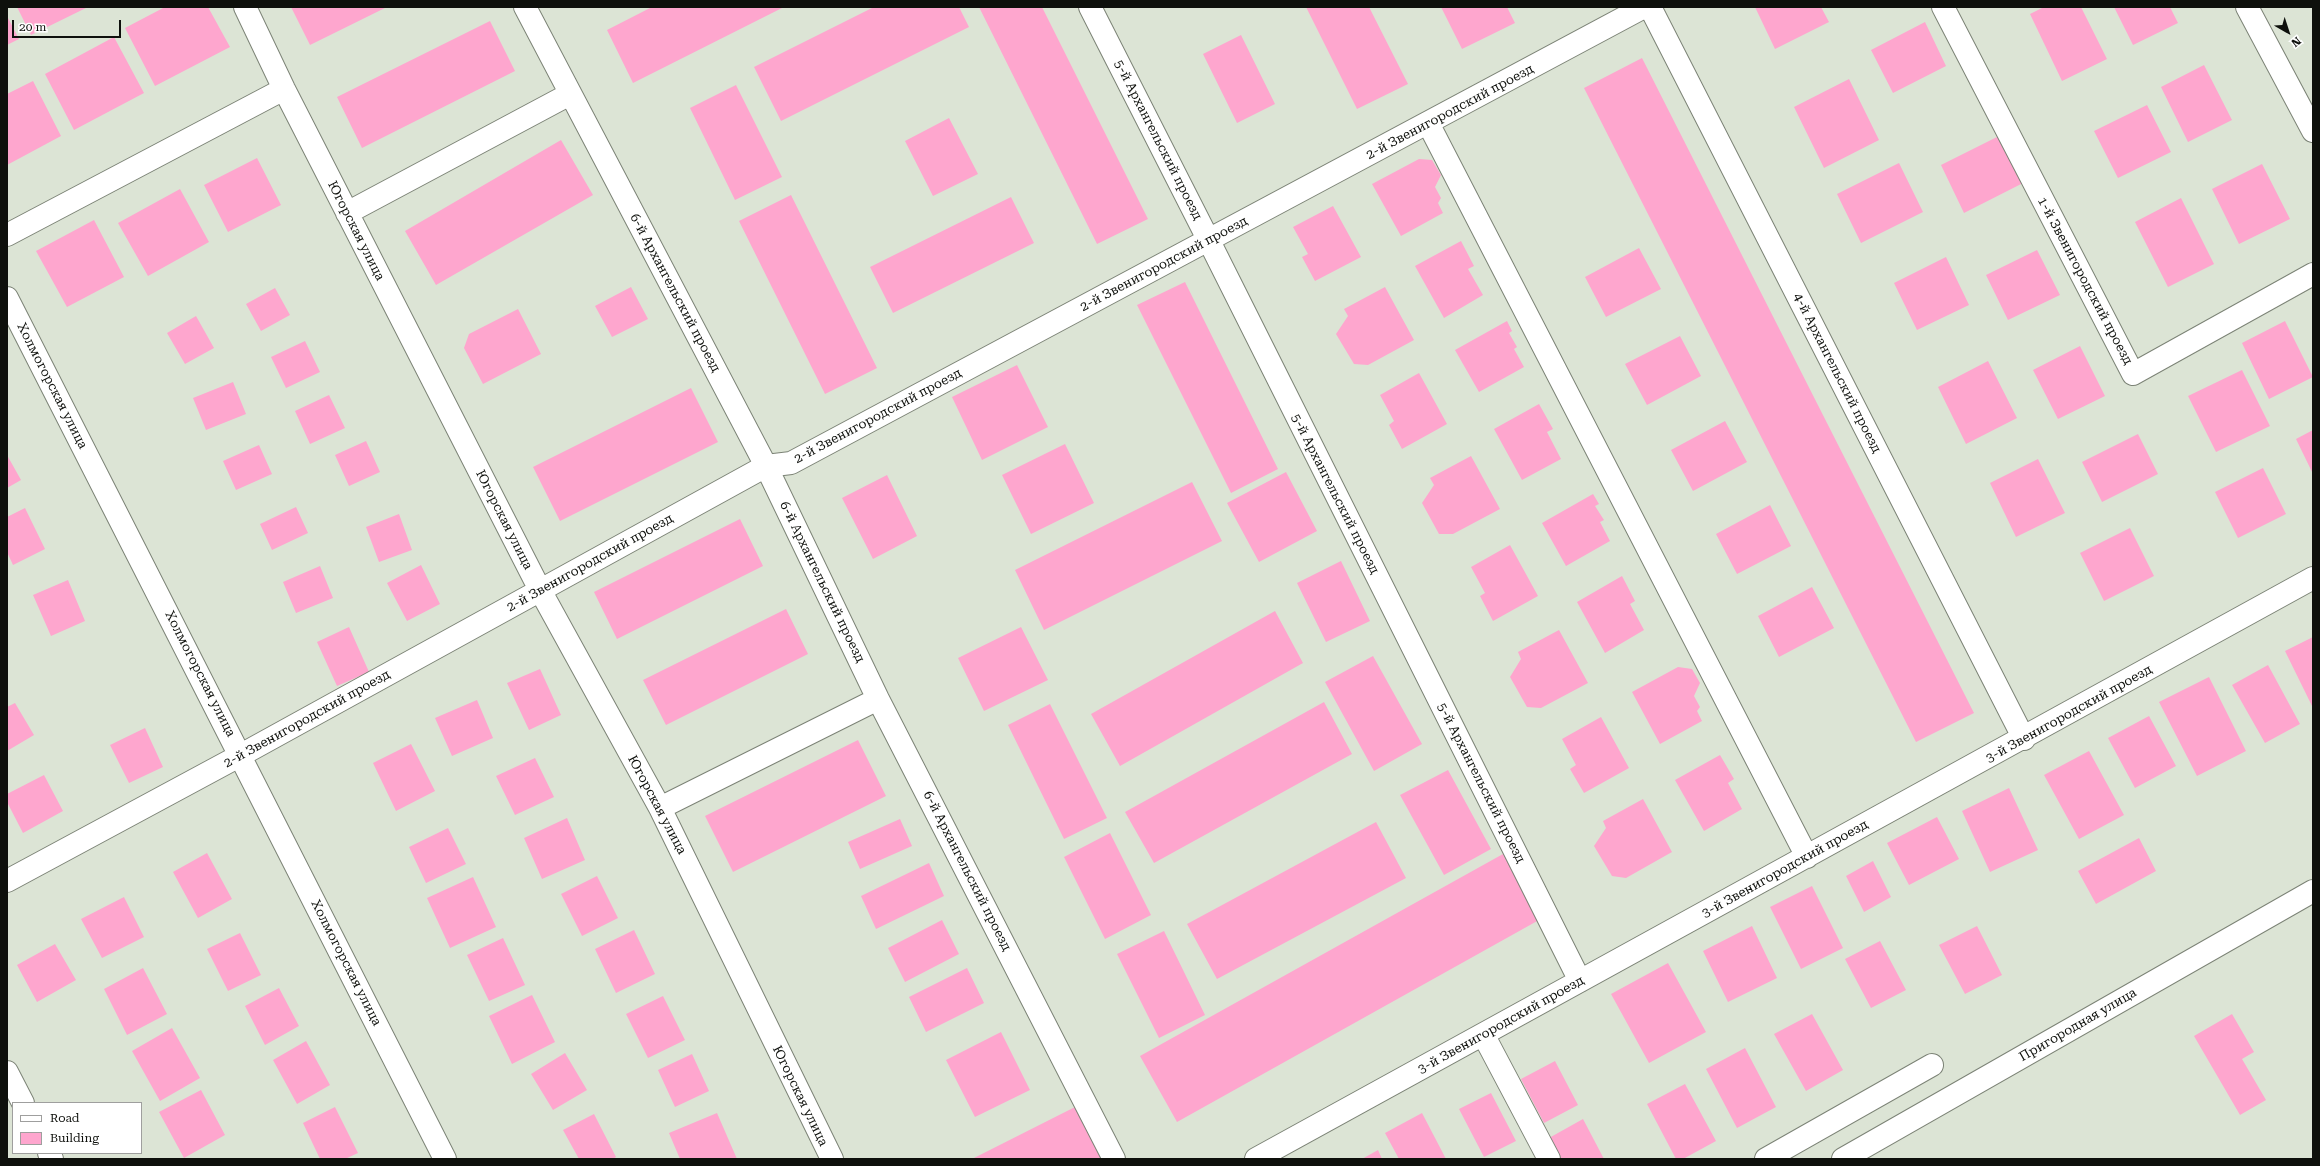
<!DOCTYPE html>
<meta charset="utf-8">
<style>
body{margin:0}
#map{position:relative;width:2320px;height:1166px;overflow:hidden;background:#dce4d5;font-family:"Roboto Serif",serif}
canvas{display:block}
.frame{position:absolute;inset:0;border:8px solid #0e100c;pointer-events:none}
.legend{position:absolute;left:12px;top:1102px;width:130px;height:52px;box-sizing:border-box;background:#fff;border:1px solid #9f9f9e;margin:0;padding:5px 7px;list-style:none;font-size:12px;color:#0e100c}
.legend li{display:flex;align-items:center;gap:8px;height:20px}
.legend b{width:20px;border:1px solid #9f9f9e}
.north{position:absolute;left:2268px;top:12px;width:40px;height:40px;-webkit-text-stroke:3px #fff;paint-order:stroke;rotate:141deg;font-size:11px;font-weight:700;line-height:16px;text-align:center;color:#0e100c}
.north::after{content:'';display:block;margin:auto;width:14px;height:18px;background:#0e100c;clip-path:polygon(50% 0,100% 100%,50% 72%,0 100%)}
.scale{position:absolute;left:12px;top:20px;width:109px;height:18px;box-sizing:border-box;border:2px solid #0e100c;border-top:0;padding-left:5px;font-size:12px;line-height:14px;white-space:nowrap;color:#0e100c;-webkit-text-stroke:3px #fff;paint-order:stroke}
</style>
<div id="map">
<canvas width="2320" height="1166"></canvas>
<div class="frame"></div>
<ul class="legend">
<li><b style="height:5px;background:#fff"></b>Road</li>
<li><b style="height:11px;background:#fea6ce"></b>Building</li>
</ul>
<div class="north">N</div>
<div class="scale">20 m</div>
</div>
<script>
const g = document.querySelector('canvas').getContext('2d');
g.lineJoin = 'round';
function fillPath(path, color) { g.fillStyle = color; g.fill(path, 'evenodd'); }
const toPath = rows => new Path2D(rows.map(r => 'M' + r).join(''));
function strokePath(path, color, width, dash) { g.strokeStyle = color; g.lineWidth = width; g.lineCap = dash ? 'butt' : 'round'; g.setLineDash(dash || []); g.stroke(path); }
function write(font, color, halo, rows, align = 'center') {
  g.font = font + ' "Roboto Serif",serif'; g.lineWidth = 4; g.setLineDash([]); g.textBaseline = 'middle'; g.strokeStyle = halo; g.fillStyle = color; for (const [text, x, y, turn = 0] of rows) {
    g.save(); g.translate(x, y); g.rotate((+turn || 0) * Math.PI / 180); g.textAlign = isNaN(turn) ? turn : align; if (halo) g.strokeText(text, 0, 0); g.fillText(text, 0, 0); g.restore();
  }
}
fillPath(toPath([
 [17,7,88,7,31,35],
 [165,7,208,7,230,47,155,86,125,28],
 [291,7,387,7,310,45],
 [652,7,784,7,633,83,607,30],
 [874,7,959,7,969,27,781,121,754,67],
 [979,7,1042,7,1148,219,1097,244],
 [1306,7,1369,7,1408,84,1357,109],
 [1441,7,1507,7,1515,23,1462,49],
 [1755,7,1821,7,1829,22,1775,49],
 [2044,7,2081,7,2107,59,2062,81,2030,14],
 [2114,7,2170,7,2178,23,2133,45],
 [7,16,19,39,7,45],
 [490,21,515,71,362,148,337,97],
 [1925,22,1946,66,1893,93,1871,50],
 [1241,35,1275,104,1237,123,1203,54],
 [114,37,144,93,74,130,45,74],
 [1642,58,1974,713,1916,742,1584,88],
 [2204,65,2232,120,2188,142,2161,87],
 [1849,79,1879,140,1824,168,1794,107],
 [33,81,61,136,7,165,7,94],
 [736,85,782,177,735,200,690,108],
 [2147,105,2171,152,2118,178,2094,131],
 [949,118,978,174,933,196,905,141],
 [2001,135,2025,182,1964,213,1941,165],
 [561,140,593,195,436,285,405,231],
 [257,158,281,205,228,232,204,185],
 [1419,159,1432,160,1441,175,1435,187,1441,198,1438,203,1443,213,1401,236,1372,184],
 [1899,163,1923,212,1861,243,1837,194],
 [2262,164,2290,219,2239,244,2212,189],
 [180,189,209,242,148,276,118,223],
 [791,195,877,368,825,394,739,221],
 [1011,197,1034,243,893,313,870,267],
 [2181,198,2214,264,2168,287,2135,222],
 [1333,206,1361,257,1315,281,1302,257,1308,254,1293,227],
 [94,220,124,277,67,307,36,251],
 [1461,241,1474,266,1468,269,1483,295,1444,318,1415,266],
 [1639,248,1661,289,1606,317,1585,277],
 [2037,250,2060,295,2008,320,1986,275],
 [1946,257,1969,305,1917,330,1894,283],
 [1185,282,1278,469,1231,493,1137,305],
 [631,287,648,319,612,337,595,306],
 [1385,287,1414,340,1368,365,1354,364,1336,334,1348,316,1344,309],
 [275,288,290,315,261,331,246,304],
 [518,309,541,354,483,384,464,348,469,334],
 [196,316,214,348,185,364,167,333],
 [1507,321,1512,331,1509,333,1517,347,1514,349,1524,367,1479,392,1455,350],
 [2285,321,2313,377,2269,399,2242,343],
 [1680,336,1701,376,1647,405,1625,364],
 [305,341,320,372,286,388,271,357],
 [2080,346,2105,396,2058,419,2033,370],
 [1988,361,2017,418,1966,444,1938,387],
 [1017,365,1048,427,982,460,952,397],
 [2242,370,2270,426,2216,452,2188,396],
 [1419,373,1447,424,1402,449,1389,425,1394,421,1380,395],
 [233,382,246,414,206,430,193,398],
 [691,388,718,442,560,521,533,467],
 [329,395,345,428,310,444,295,411],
 [1539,404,1553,429,1547,432,1561,459,1522,480,1494,429],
 [1725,421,1747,462,1693,491,1671,450],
 [2313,430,2313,474,2296,439],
 [2138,434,2158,474,2102,502,2082,462],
 [366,441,380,472,349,486,335,455],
 [1065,444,1094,503,1031,534,1002,475],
 [259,445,272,474,236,490,223,461],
 [7,455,21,480,7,488],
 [1471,456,1500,509,1453,534,1439,534,1422,503,1434,485,1430,478],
 [2038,459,2065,513,2016,537,1990,483],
 [2263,468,2286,514,2238,538,2215,492],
 [1286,472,1317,531,1259,562,1227,503],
 [887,475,917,536,873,559,842,498],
 [1192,482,1222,541,1044,630,1015,570],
 [1593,494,1599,504,1595,506,1604,520,1600,522,1610,541,1566,566,1542,523],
 [1770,505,1791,546,1737,574,1716,534],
 [296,507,308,533,272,550,260,524],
 [25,508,45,549,13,565,7,552,7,517],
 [399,514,412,550,379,562,366,527],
 [740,519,763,566,617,639,594,592],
 [2130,528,2154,576,2104,601,2080,553],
 [1510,545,1538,596,1493,621,1480,596,1485,593,1471,567],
 [1341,561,1370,621,1326,642,1297,583],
 [421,565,440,604,407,621,387,583],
 [320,566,333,598,296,613,283,582],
 [1622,576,1635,601,1630,604,1644,630,1605,653,1577,602],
 [68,580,85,621,51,636,33,595],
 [1812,587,1834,628,1779,657,1758,616],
 [786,609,808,654,666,725,643,680],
 [1275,611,1303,663,1120,766,1091,714],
 [349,627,369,672,337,686,317,642],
 [1021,627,1048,680,984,711,958,658],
 [1559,630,1588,683,1541,708,1527,707,1510,677,1521,659,1518,652],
 [2313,637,2313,708,2285,651],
 [1373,656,1422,744,1374,771,1325,682],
 [2268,665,2300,724,2265,743,2232,685],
 [1678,667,1692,669,1700,683,1694,696,1700,707,1697,711,1702,721,1660,744,1632,692],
 [540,669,561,715,529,730,507,683],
 [2209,677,2246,751,2197,776,2159,702],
 [477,700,493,738,452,756,435,718],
 [1324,702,1352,754,1154,863,1125,812],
 [15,703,34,735,7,751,7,707],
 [1050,704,1107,818,1064,839,1008,725],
 [2149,716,2176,766,2135,788,2108,738],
 [1601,717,1629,768,1584,793,1570,769,1576,765,1562,739],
 [145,728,163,767,129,783,110,745],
 [858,740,886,796,733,872,705,816],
 [411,744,435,791,396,811,373,763],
 [2089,751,2124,815,2079,839,2044,775],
 [1720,755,1734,779,1728,783,1742,809,1704,831,1675,780],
 [535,758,554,797,515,815,496,776],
 [1448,770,1491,849,1444,875,1400,795],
 [44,775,63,811,23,833,7,802,7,794],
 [2009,788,2038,850,1990,872,1962,811],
 [1643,799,1672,852,1626,878,1612,876,1594,846,1606,828,1603,821],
 [1937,817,1959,859,1909,885,1887,843],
 [567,818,585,860,542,879,524,838],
 [900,819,912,846,860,869,848,842],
 [1376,822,1406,878,1217,979,1187,924],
 [448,828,466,864,426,883,409,847],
 [1110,833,1151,915,1105,939,1064,857],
 [2139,838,2156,871,2096,904,2078,871],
 [207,853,232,899,198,918,173,872],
 [1503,854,1539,920,1177,1122,1140,1056],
 [1873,861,1891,897,1864,912,1846,876],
 [929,863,944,896,876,929,861,896],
 [597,876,618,918,582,936,561,894],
 [473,877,496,927,450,948,427,898],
 [1812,886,1843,948,1801,969,1770,907],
 [124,897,144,937,102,958,81,919],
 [942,920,959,954,905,982,888,948],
 [1752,926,1777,978,1728,1002,1703,951],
 [1977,926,2002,975,1965,994,1939,945],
 [634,930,655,974,616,993,595,949],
 [1164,931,1205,1015,1159,1038,1117,954],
 [240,933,261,975,228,991,207,949],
 [503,938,525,985,489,1001,467,955],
 [1880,941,1906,990,1871,1008,1845,959],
 [55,944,76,980,37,1002,17,965],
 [1668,963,1706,1032,1649,1063,1611,994],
 [143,968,167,1014,127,1035,104,989],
 [967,968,984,1003,926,1032,909,997],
 [279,988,299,1026,265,1045,245,1006],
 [532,995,555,1042,512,1064,489,1016],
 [663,996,685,1040,648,1058,626,1014],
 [1812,1014,1843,1070,1806,1091,1774,1034],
 [2232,1014,2254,1052,2242,1059,2266,1100,2240,1115,2194,1036],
 [172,1028,200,1078,160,1101,132,1051],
 [1001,1032,1030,1090,975,1117,946,1060],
 [306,1041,330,1085,297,1104,273,1060],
 [1745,1048,1776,1107,1737,1128,1706,1069],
 [565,1053,587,1090,553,1110,531,1074],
 [692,1054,709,1091,675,1107,658,1070],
 [1555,1061,1578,1105,1544,1123,1521,1079],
 [1685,1084,1716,1141,1683,1159,1676,1159,1647,1104],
 [201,1090,225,1135,184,1158,159,1112],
 [1491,1093,1516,1141,1484,1157,1459,1109],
 [335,1107,358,1153,345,1159,320,1159,303,1123],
 [1075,1107,1101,1159,972,1159],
 [717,1113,737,1159,680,1159,669,1133],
 [1422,1113,1446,1159,1399,1159,1385,1133],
 [594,1114,616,1157,613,1159,579,1159,563,1130],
 [1583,1119,1604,1159,1560,1159,1549,1138],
 [1378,1150,1382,1159,1362,1159]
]), '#fea6ce');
const minor = toPath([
 [245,7,284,89,540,590,660,808,832,1159],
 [525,7,766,466,878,699,1114,1159],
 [1090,7,1209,241,1580,981],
 [1650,7,2024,739],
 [1943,7,2133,374,2313,274],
 [2247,7,2313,131],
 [1428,123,1807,857],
 [347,213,570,94],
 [7,235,284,89],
 [7,298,445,1159],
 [660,808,878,699],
 [7,881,241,755,766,466,791,463,1644,7],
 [1484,1036,1549,1159],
 [7,1072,23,1103],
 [49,1153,52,1159],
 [1256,1159,2313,578],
 [1766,1159,1932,1065]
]);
const tertiary = toPath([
 [1843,1159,2313,891]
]);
strokePath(minor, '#7c8376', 24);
strokePath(tertiary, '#7c8376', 24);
strokePath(minor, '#fff', 22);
strokePath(tertiary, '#fff', 22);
write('13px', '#0e100c', '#fff', [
 ["2-й Звенигородский проезд",1450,112,-28],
 ["5-й Архангельский проезд",1158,140,63],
 ["Югорская улица",356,231,63],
 ["2-й Звенигородский проезд",1164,264,-28],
 ["1-й Звенигородский проезд",2085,281,62],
 ["6-й Архангельский проезд",675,293,62],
 ["4-й Архангельский проезд",1837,373,63],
 ["Холмогорская улица",52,386,63],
 ["2-й Звенигородский проезд",878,416,-28],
 ["5-й Архангельский проезд",1335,494,63],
 ["Югорская улица",504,520,63],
 ["2-й Звенигородский проезд",590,563,-29],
 ["6-й Архангельский проезд",822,582,64],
 ["Холмогорская улица",200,674,63],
 ["3-й Звенигородский проезд",2069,714,-29],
 ["2-й Звенигородский проезд",307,719,-29],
 ["5-й Архангельский проезд",1481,783,63],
 ["Югорская улица",657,805,62],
 ["3-й Звенигородский проезд",1785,869,-29],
 ["6-й Архангельский проезд",967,871,63],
 ["Холмогорская улица",346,963,63],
 ["3-й Звенигородский проезд",1501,1025,-29],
 ["Пригородная улица",2078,1025,-30],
 ["Югорская улица",800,1096,64]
]);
</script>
